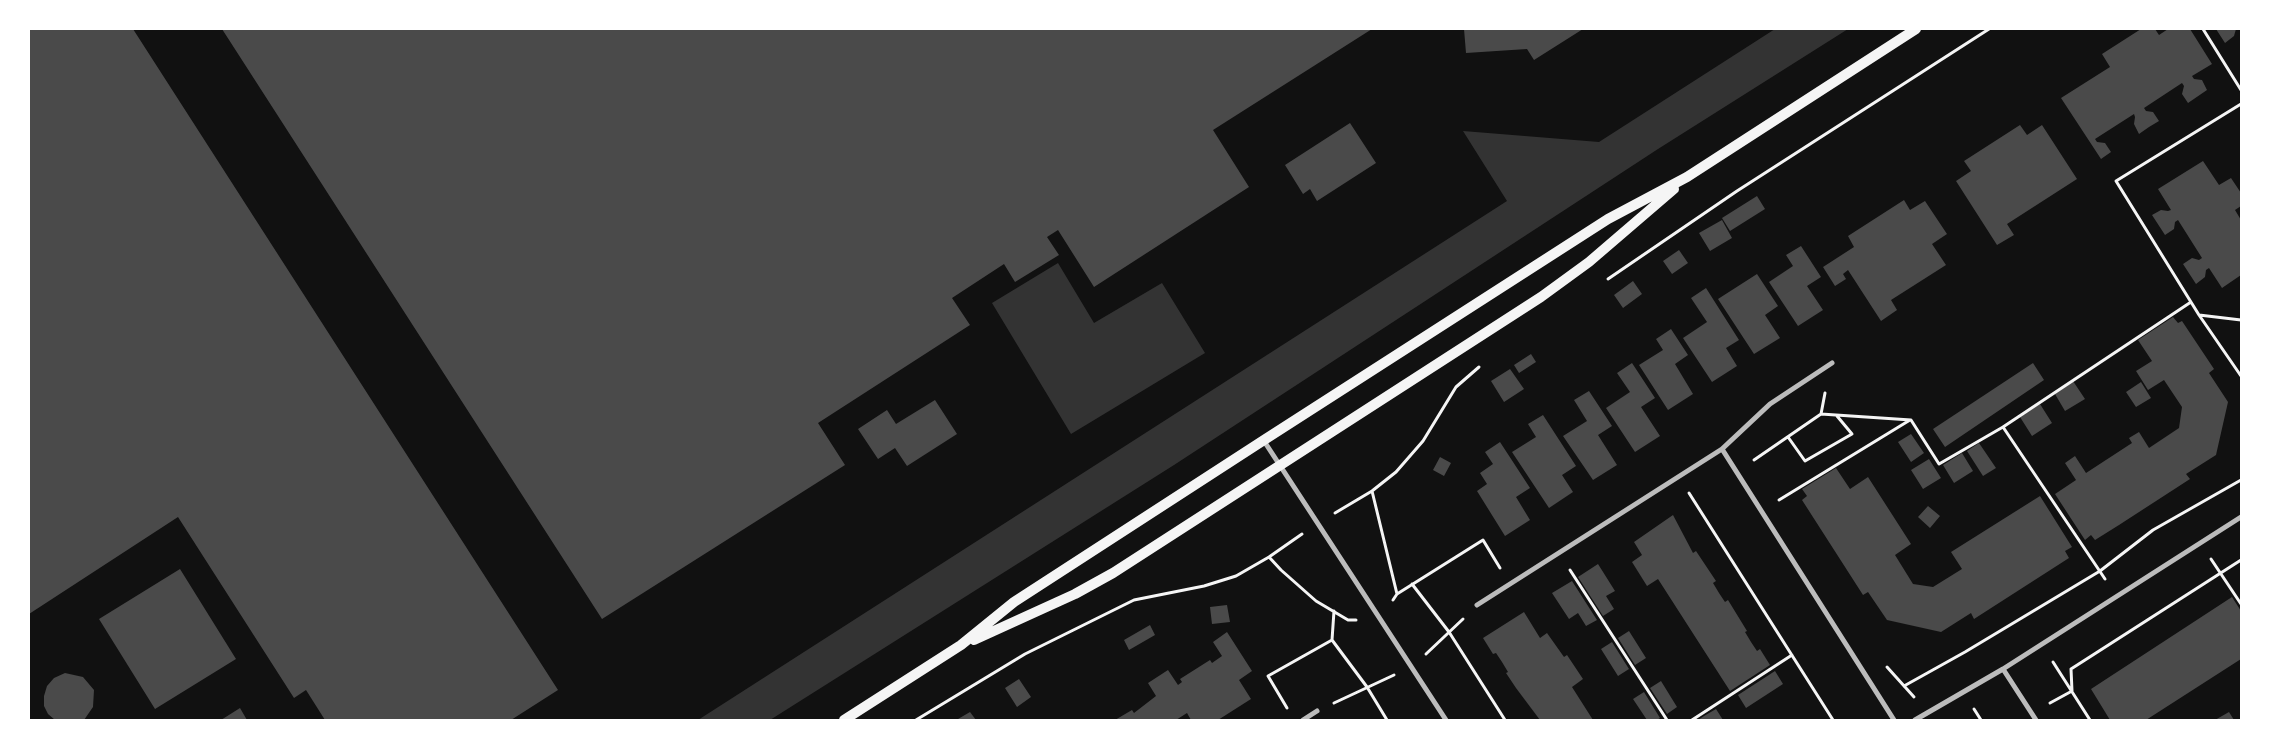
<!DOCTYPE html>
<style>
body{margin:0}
#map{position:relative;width:2270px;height:749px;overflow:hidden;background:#111;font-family:"Noto Serif",serif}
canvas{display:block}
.frame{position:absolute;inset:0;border:30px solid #fff;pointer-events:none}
</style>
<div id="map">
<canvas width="2270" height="749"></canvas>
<div class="frame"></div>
</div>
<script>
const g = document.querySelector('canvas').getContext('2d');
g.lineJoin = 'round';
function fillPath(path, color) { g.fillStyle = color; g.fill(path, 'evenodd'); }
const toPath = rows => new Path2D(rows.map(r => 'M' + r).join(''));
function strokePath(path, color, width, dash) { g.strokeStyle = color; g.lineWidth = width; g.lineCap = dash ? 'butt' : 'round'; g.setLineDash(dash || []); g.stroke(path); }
fillPath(toPath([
 [1775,29,1848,29,1658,149,1174,465,770,720,698,720,1507,201,1463,131,1599,142],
 [1058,263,1094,323,1162,283,1205,353,1071,434,992,303]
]), '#333');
fillPath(toPath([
 [29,29,133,29,558,690,511,720,325,720,306,690,294,698,178,517,29,614],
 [222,29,1372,29,1213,130,1249,187,1094,287,1058,230,1047,237,1059,255,1015,282,1004,264,952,298,970,325,818,423,845,465,602,619],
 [1464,29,1583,29,1534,60,1527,49,1466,53],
 [2141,29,2155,29,2159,35,2168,29,2190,29,2212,64,2192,76,2194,79,2202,80,2207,90,2188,103,2182,94,2184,86,2182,83,2144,108,2146,111,2153,112,2159,121,2149,127,2139,134,2134,124,2135,117,2134,114,2095,139,2097,142,2105,143,2111,152,2101,159,2061,98,2110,67,2102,54],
 [2216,29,2236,29,2234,36,2225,43],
 [1350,123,1376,163,1317,201,1310,189,1303,194,1285,165],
 [2020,125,2027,135,2042,125,2077,179,2007,224,2014,235,1997,245,1956,181,1971,171,1964,161],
 [2203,161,2219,185,2231,178,2241,193,2241,206,2235,210,2241,220,2241,275,2222,288,2209,268,2206,270,2205,277,2196,284,2183,264,2192,258,2199,260,2202,258,2178,220,2175,222,2174,229,2165,235,2152,215,2161,210,2168,211,2171,210,2158,189],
 [1757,196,1765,209,1730,231,1722,218],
 [1904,200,1910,210,1925,201,1947,234,1932,244,1946,265,1891,300,1897,310,1881,321,1848,270,1843,274,1846,279,1835,286,1823,267,1854,247,1848,236],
 [1722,220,1732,238,1710,251,1699,233],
 [1801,246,1821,277,1807,286,1823,310,1798,326,1769,282,1793,266,1786,255],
 [1679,250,1688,263,1672,274,1663,261],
 [1757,274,1778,306,1765,315,1780,338,1754,354,1718,299],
 [1633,281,1642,294,1623,308,1614,295],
 [1706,288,1739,340,1726,348,1737,366,1712,382,1683,338,1707,322,1691,298],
 [2173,317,2178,323,2182,321,2214,369,2209,373,2228,402,2216,455,2186,474,2190,479,2119,525,2095,540,2091,535,2085,540,2055,494,2076,480,2065,463,2075,456,2086,473,2132,443,2129,438,2139,432,2149,448,2179,428,2182,407,2164,380,2148,390,2136,371,2152,361,2138,340],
 [1671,329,1688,355,1675,364,1693,394,1668,410,1639,365,1663,350,1656,339],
 [1531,354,1536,362,1519,373,1514,365],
 [1632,363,1655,398,1641,407,1660,436,1635,452,1606,408,1630,392,1617,373],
 [2033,363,2044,380,1945,447,1933,429],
 [1510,369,1524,389,1504,402,1491,381],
 [2073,381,2085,399,2065,411,2055,394],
 [2141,382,2151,398,2136,407,2126,392],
 [1589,391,1612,426,1598,435,1617,465,1593,480,1563,436,1587,421,1574,400],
 [935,400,957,434,907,466,895,448,878,459,858,429,887,410,896,424],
 [2040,404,2052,423,2032,436,2020,417],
 [1543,415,1576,466,1562,475,1573,492,1549,508,1512,452,1536,437,1528,424],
 [1911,434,1924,453,1911,462,1898,442],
 [1500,442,1530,488,1516,497,1530,520,1505,536,1477,491,1487,484,1480,473,1493,464,1485,452],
 [1979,443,1996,468,1983,476,1967,451],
 [1962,453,1973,471,1954,483,1943,465],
 [1440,457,1451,463,1444,476,1433,470],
 [1929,459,1941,478,1923,489,1911,470],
 [1836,468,1850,489,1868,477,1911,544,1895,555,1913,584,1933,587,1962,569,1951,552,2040,496,2072,547,2065,551,2069,558,1974,619,1971,613,1941,632,1887,620,1868,592,1863,595,1802,500,1807,496,1802,489],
 [1928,506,1940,516,1930,528,1918,517],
 [1673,515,1693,553,1696,551,1716,581,1713,583,1719,593,1725,602,1728,600,1747,631,1745,632,1751,642,1757,651,1760,649,1770,665,1730,691,1658,579,1647,586,1632,562,1642,555,1634,542],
 [1598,564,1615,591,1606,596,1614,609,1603,616,1578,577],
 [180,569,236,659,155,709,99,619],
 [1572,581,1597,620,1586,626,1578,613,1569,619,1552,593],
 [2232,597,2241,611,2241,659,2146,720,2110,720,2091,689],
 [1227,605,1230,622,1212,624,1210,607],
 [1524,612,1540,638,1547,633,1564,657,1567,655,1583,679,1572,687,1593,720,1540,720,1516,688,1506,673,1508,672,1502,662,1496,653,1493,654,1483,638],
 [1150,625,1155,635,1129,650,1124,640],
 [1629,631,1646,658,1635,665,1618,638],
 [1227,632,1252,671,1239,680,1251,699,1218,720,1191,720,1187,713,1176,720,1115,720,1132,710,1134,713,1156,696,1148,683,1168,670,1178,685,1182,682,1180,679,1210,660,1212,663,1222,656,1213,642],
 [1612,642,1629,669,1618,676,1601,649],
 [1775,671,1783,684,1746,708,1738,695],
 [65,673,83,677,94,690,93,707,84,720,55,720,48,714,44,706,44,696,47,686,54,678],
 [1019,679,1031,697,1017,707,1005,688],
 [1661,681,1677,707,1667,714,1650,688],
 [1644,692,1660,718,1657,720,1647,720,1633,699],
 [240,708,247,720,221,720],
 [1716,709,1723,720,1698,720,1704,716],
 [970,712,976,720,959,720,958,719],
 [2229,712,2234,720,2215,720]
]), '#4a4a4a');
strokePath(toPath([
 [2203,29,2241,90],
 [2241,104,2116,181,2199,315,2241,320],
 [1608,279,1737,191,1989,29],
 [2199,315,2241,376],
 [1821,414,1825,393],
 [2003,427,2191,302],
 [1788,437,1805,461,1852,434,1837,416],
 [1754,460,1821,414,1911,420,1939,464,2003,427,2105,579],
 [1372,491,1397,594,1393,600],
 [1689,493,1833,720],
 [1779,500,1910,420],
 [1335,513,1372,491,1396,472,1423,441,1456,387,1479,367],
 [1269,557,1281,570,1316,601,1348,620,1356,620],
 [2211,559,2241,604],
 [1570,570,1667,720],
 [1412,584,1449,632,1505,720],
 [1397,594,1483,540,1500,568],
 [1334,611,1332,640,1367,687,1387,720],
 [1426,654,1463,619],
 [2053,662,2090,720],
 [1887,667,1914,697],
 [1904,686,1965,652,2100,571,2153,530,2241,480],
 [1334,703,1394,675],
 [2050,703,2072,691,2071,669,2241,560],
 [1287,708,1268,676,1332,640],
 [1974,709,1981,720],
 [916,720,1025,654,1134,600,1204,586,1236,576,1269,557,1302,534],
 [1692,720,1792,655]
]), '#f5f5f5', 3);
strokePath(toPath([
 [1264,441,1446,720],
 [1722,449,1894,720],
 [1477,605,1722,449,1770,404,1832,363],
 [2003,669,2036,720],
 [1303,720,1317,711],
 [1915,720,2003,669,2241,517]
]), '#bcbcbc', 5);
strokePath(toPath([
 [974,640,1075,594,1113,573,1541,297,1589,262,1674,189],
 [844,720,961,645,1014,602,1264,440,1608,219,1687,177,1916,29]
]), '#f5f5f5', 10);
</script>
